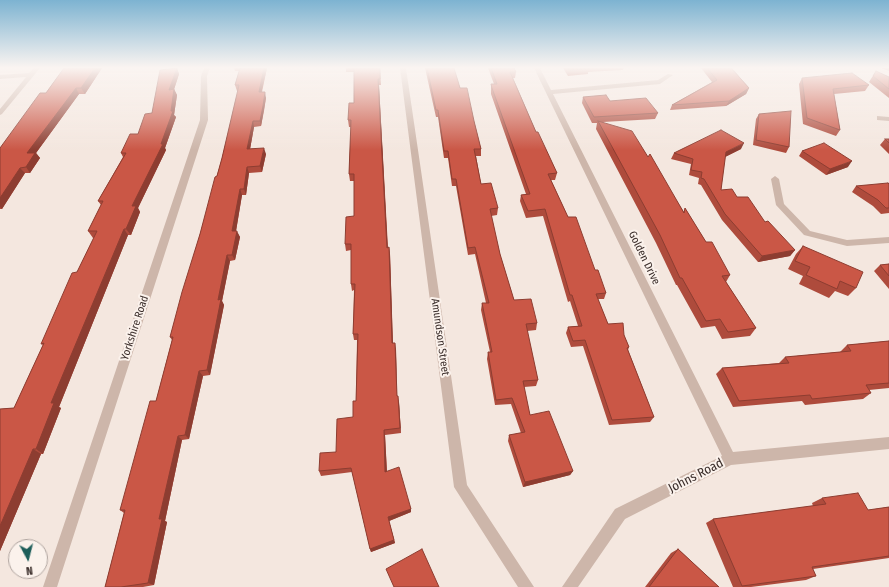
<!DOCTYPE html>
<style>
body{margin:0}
#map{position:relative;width:889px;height:587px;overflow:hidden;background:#f4e7df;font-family:"Fira Sans Condensed",sans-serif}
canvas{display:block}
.north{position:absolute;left:8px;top:539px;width:40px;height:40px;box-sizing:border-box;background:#fbf2ec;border:1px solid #aea39e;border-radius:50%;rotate:173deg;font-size:11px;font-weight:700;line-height:16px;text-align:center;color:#3a2d2a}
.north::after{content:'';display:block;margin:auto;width:14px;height:18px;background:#1d5e5a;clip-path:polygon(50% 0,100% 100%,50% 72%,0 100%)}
</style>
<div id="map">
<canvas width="889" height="587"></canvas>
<div class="north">N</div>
</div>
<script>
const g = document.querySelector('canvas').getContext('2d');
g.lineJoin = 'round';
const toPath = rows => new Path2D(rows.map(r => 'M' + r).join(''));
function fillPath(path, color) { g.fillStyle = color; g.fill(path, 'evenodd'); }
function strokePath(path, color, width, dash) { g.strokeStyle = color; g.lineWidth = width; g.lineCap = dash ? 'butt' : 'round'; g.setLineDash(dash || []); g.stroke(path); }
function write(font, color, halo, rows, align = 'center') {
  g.font = font + ' "Fira Sans Condensed",sans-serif'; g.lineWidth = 4; g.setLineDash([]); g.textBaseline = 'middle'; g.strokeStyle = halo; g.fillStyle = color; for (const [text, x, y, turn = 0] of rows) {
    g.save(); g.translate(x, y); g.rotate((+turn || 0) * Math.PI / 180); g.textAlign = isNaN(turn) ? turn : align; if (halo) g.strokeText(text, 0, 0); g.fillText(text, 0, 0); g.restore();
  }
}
fillPath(toPath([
 [34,68,40,68,2,114,0,115,0,109,26,77,0,79,0,75,29,73,34,68],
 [204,68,210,68,207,76,208,120,57,587,43,587,200,120,201,76,204,68],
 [400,68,406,68,467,485,534,587,518,587,454,487,400,68],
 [534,68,540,68,551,90,658,80,668,74,673,75,660,84,553,94,733,452,889,437,889,449,731,465,625,519,578,587,562,587,615,509,722,456,534,68],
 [877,116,889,117,889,121,877,120,877,116],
 [775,176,779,179,784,204,810,231,847,240,889,237,889,243,847,246,804,235,776,205,771,179,775,176]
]), '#cdb6aa');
fillPath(toPath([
 [64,68,102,68,85,94,79,94,36,153,40,158,30,173,25,173,2,209,0,209,0,148,46,93],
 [177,68,179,74,174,89,177,95,174,115,176,117,165,148,166,150,138,208,140,212,131,235,128,235,59,407,61,408,43,454,41,454,0,551,0,409,14,408,43,345,41,344,94,238,93,238,88,231,101,205,98,201,123,157,121,153,138,134,152,113],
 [234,68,267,68,262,92,266,98,264,111,261,126,254,127,250,149,266,154,262,172,249,173,246,195,242,195,236,231,240,237,235,260,230,261,222,301,224,305,210,375,203,376,189,439,182,440,165,521,167,522,154,585,143,587,105,587,124,513,120,510,156,401,172,340,170,337,222,158,238,91,237,91,235,85,239,71,235,71],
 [346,68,380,68,381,85,379,85,388,248,389,247,390,254,393,343,396,349,397,396,399,402,401,433,385,435,387,471,411,509,411,512,389,521,395,543,371,552,370,549,352,472,321,476,319,471,336,452,353,417,356,401,357,340,354,340,353,334,354,290,352,291,351,284,351,250,346,251,345,244,354,216,354,181,350,181,349,174,351,127,349,127,348,120,354,103,354,72,346,72],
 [425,68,454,68,460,88,474,121,481,149,481,156,476,156,481,184,498,208,497,215,491,216,500,254,514,300,537,323,536,330,527,331,538,380,536,386,524,387,530,415,573,471,570,475,523,487,508,441,509,435,521,433,511,404,495,405,487,359,488,352,490,352,481,310,482,303,486,303,475,254,468,255,456,186,452,186,448,158,444,158,438,117,436,117],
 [488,68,514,68,516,72,515,78,513,78,536,132,557,173,555,180,551,180,568,217,606,293,604,299,598,299,608,324,624,335,629,347,628,350,654,417,650,422,609,425,583,346,571,347,566,333,568,327,578,326,570,301,568,302,543,216,526,218,520,201,521,195,526,194,491,94,491,84,494,84],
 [563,68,624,68,623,70,588,72,588,74,568,76],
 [701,68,755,68,732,68,749,88,746,94,726,106,670,110,672,105,712,82],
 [881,68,889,68,889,71],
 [876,71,889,77,889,98,869,82],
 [802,78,869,85,865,91,834,94,840,130,836,136,803,124,799,84],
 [583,97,610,101,658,113,655,119,603,122,648,157,684,212,685,208,706,242,730,275,726,282,756,328,750,336,722,339,715,326,701,328,677,285,676,285,656,243,596,129,597,123,592,123,582,103],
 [759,114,789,147,786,153,753,145,756,119],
 [885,139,889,139,889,154,880,145],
 [741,149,725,157,721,190,737,197,765,222,795,250,790,256,758,262,722,220,701,185,698,184,699,178,689,175,691,164,671,159,674,153],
 [802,151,848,167,826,175,799,156],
 [889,184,889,213,881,214,873,206,852,192,856,186],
 [803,246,856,288,848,296,835,291,829,298,799,284,803,276,788,269,796,254],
 [889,264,889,289,874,271,880,265],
 [889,341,889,388,869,390,871,393,863,399,805,405,802,401,733,407,716,374,722,368,779,363,785,357,840,352,847,345],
 [822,498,868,510,889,507,889,558,813,569,816,576,806,580,751,587,733,587,706,523,713,519,813,506,812,503],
 [678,549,719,587,645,587,671,553]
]), '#ae4b3c');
fillPath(toPath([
 [95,68,102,68,85,94,81,88],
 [177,68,179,74,172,96,169,90],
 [264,68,267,68,260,98,259,92],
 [378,79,379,85,388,254,387,248],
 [76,88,79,94,36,153,40,158,30,173,26,167,27,153],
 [749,88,746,94,726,106,729,101],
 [174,89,177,95,174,115,176,117,165,148,166,150,138,208,140,212,131,235,126,229,132,206,161,144,171,111],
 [265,92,266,98,261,126,260,121],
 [253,121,254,127,249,155,247,149],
 [744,143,741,149,723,158,726,152],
 [264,148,266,154,262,172,260,166],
 [852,161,848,167,826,175,830,169],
 [247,167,249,173,246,195,244,189],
 [20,168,25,173,2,209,0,207,0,198],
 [240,189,242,195,235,237,232,231],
 [124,229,128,235,59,407,61,408,43,454,36,449,51,403],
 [237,231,240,237,235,260,232,255],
 [389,247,390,254,393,349,392,343],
 [795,250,790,256,758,262,762,256],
 [227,255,230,261,222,301,224,305,210,375,207,370,218,300],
 [395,343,396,349,397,402,397,396],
 [199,371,203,376,189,439,185,435],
 [398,396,399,402,401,433,400,428],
 [384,430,385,435,387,476,385,472],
 [178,436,182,440,165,521,167,522,154,585,148,583,159,519],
 [33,449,41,454,0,551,0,526],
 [573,471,570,475,523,487,525,482],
 [411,509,411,512,389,521,395,543,371,552,370,549,388,517]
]), '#8d3d31');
const building = toPath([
 [64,68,95,68,81,88,76,88,27,153,35,153,26,167,20,168,0,198,0,148,40,93,46,93,64,68],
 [177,68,169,90,174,89,171,111,173,111,161,144,163,144,132,206,136,206,126,229,124,229,51,403,54,403,36,449,33,449,0,526,0,409,14,408,44,343,41,344,72,273,77,272,97,231,88,231,103,201,98,201,126,153,121,153,130,134,138,134,145,114,152,113,160,70,177,68],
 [240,68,264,68,259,92,265,92,263,106,260,121,253,121,247,149,264,148,260,166,247,167,244,189,240,189,232,231,237,231,232,255,227,255,218,300,221,299,207,370,199,371,185,435,178,436,159,519,162,519,148,583,121,587,105,587,125,510,120,510,150,401,156,401,173,337,170,337,182,292,200,234,215,177,217,176,222,158,239,85,235,85,240,68],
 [354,68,380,68,380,79,378,79,387,248,389,247,392,343,395,343,397,396,398,396,400,428,384,430,385,472,399,467,411,509,388,517,394,540,370,549,351,468,319,471,320,453,336,452,337,419,353,417,353,401,356,401,358,334,353,334,355,284,351,284,351,244,345,244,346,217,354,216,354,174,349,174,351,120,348,120,349,103,354,103,354,68],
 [427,68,454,68,460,88,467,88,474,121,481,149,474,149,481,184,491,183,498,208,490,209,500,254,514,300,531,299,537,323,526,324,538,380,523,381,530,415,549,411,573,471,525,482,509,435,525,432,512,398,496,400,488,352,492,352,482,303,489,303,475,247,468,248,456,179,452,179,448,151,444,151,438,110,436,110,427,68],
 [491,68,514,68,516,72,510,72,536,132,538,132,557,173,548,174,568,217,576,217,595,270,598,270,606,293,596,294,608,324,623,323,624,335,629,347,627,348,654,417,612,420,585,340,573,341,568,327,582,326,572,295,570,295,545,209,528,211,521,195,530,194,492,88,491,84,497,84,491,68],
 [567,68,589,68,589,69,569,70,567,68],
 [707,68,731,68,749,88,729,101,672,105,717,80,707,68],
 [876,71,889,77,889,89,873,76,876,71],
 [852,73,869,85,833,89,840,130,807,118,802,78,852,73],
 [606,95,610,101,646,98,658,113,594,117,583,97,606,95],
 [791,111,789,147,756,140,759,114,791,111],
 [598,121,632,131,648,157,650,154,684,213,685,208,706,242,712,242,730,275,722,276,756,328,728,332,720,319,706,321,682,278,680,278,660,235,598,121],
 [721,130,744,143,726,152,721,190,732,189,737,197,748,197,765,222,768,221,795,250,762,256,725,214,704,179,701,178,702,172,691,170,693,159,674,153,721,130],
 [885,139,889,139,889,143,885,139],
 [824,143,852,161,830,169,802,151,824,143],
 [888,183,889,184,889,208,886,208,878,200,856,186,888,183],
 [803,246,863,272,856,288,840,281,837,289,806,275,810,267,795,261,803,246],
 [889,264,889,276,880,265,889,264],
 [889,341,889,383,866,385,871,393,812,399,810,395,739,401,722,368,789,363,785,357,851,351,847,345,889,341],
 [858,493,868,510,889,507,889,556,812,567,816,576,742,586,713,519,826,504,822,498,858,493],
 [422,549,439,587,394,587,386,569,422,549],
 [678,549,719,587,649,587,678,549]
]);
fillPath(building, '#ca5746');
strokePath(building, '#8d3d31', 1);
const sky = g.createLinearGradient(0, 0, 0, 150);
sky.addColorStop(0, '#7db3d1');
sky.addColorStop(0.45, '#faf4f1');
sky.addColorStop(1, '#faf4f100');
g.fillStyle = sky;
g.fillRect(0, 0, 889, 150);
write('11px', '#3a2d2a', '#fbf2ec', [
 ["Golden Drive",644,258,64],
 ["Yorkshire Road",135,328,-72],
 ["Amundson Street",440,337,82]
]);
write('13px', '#3a2d2a', '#fbf2ec', [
 ["Johns Road",696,476,-27]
]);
</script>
